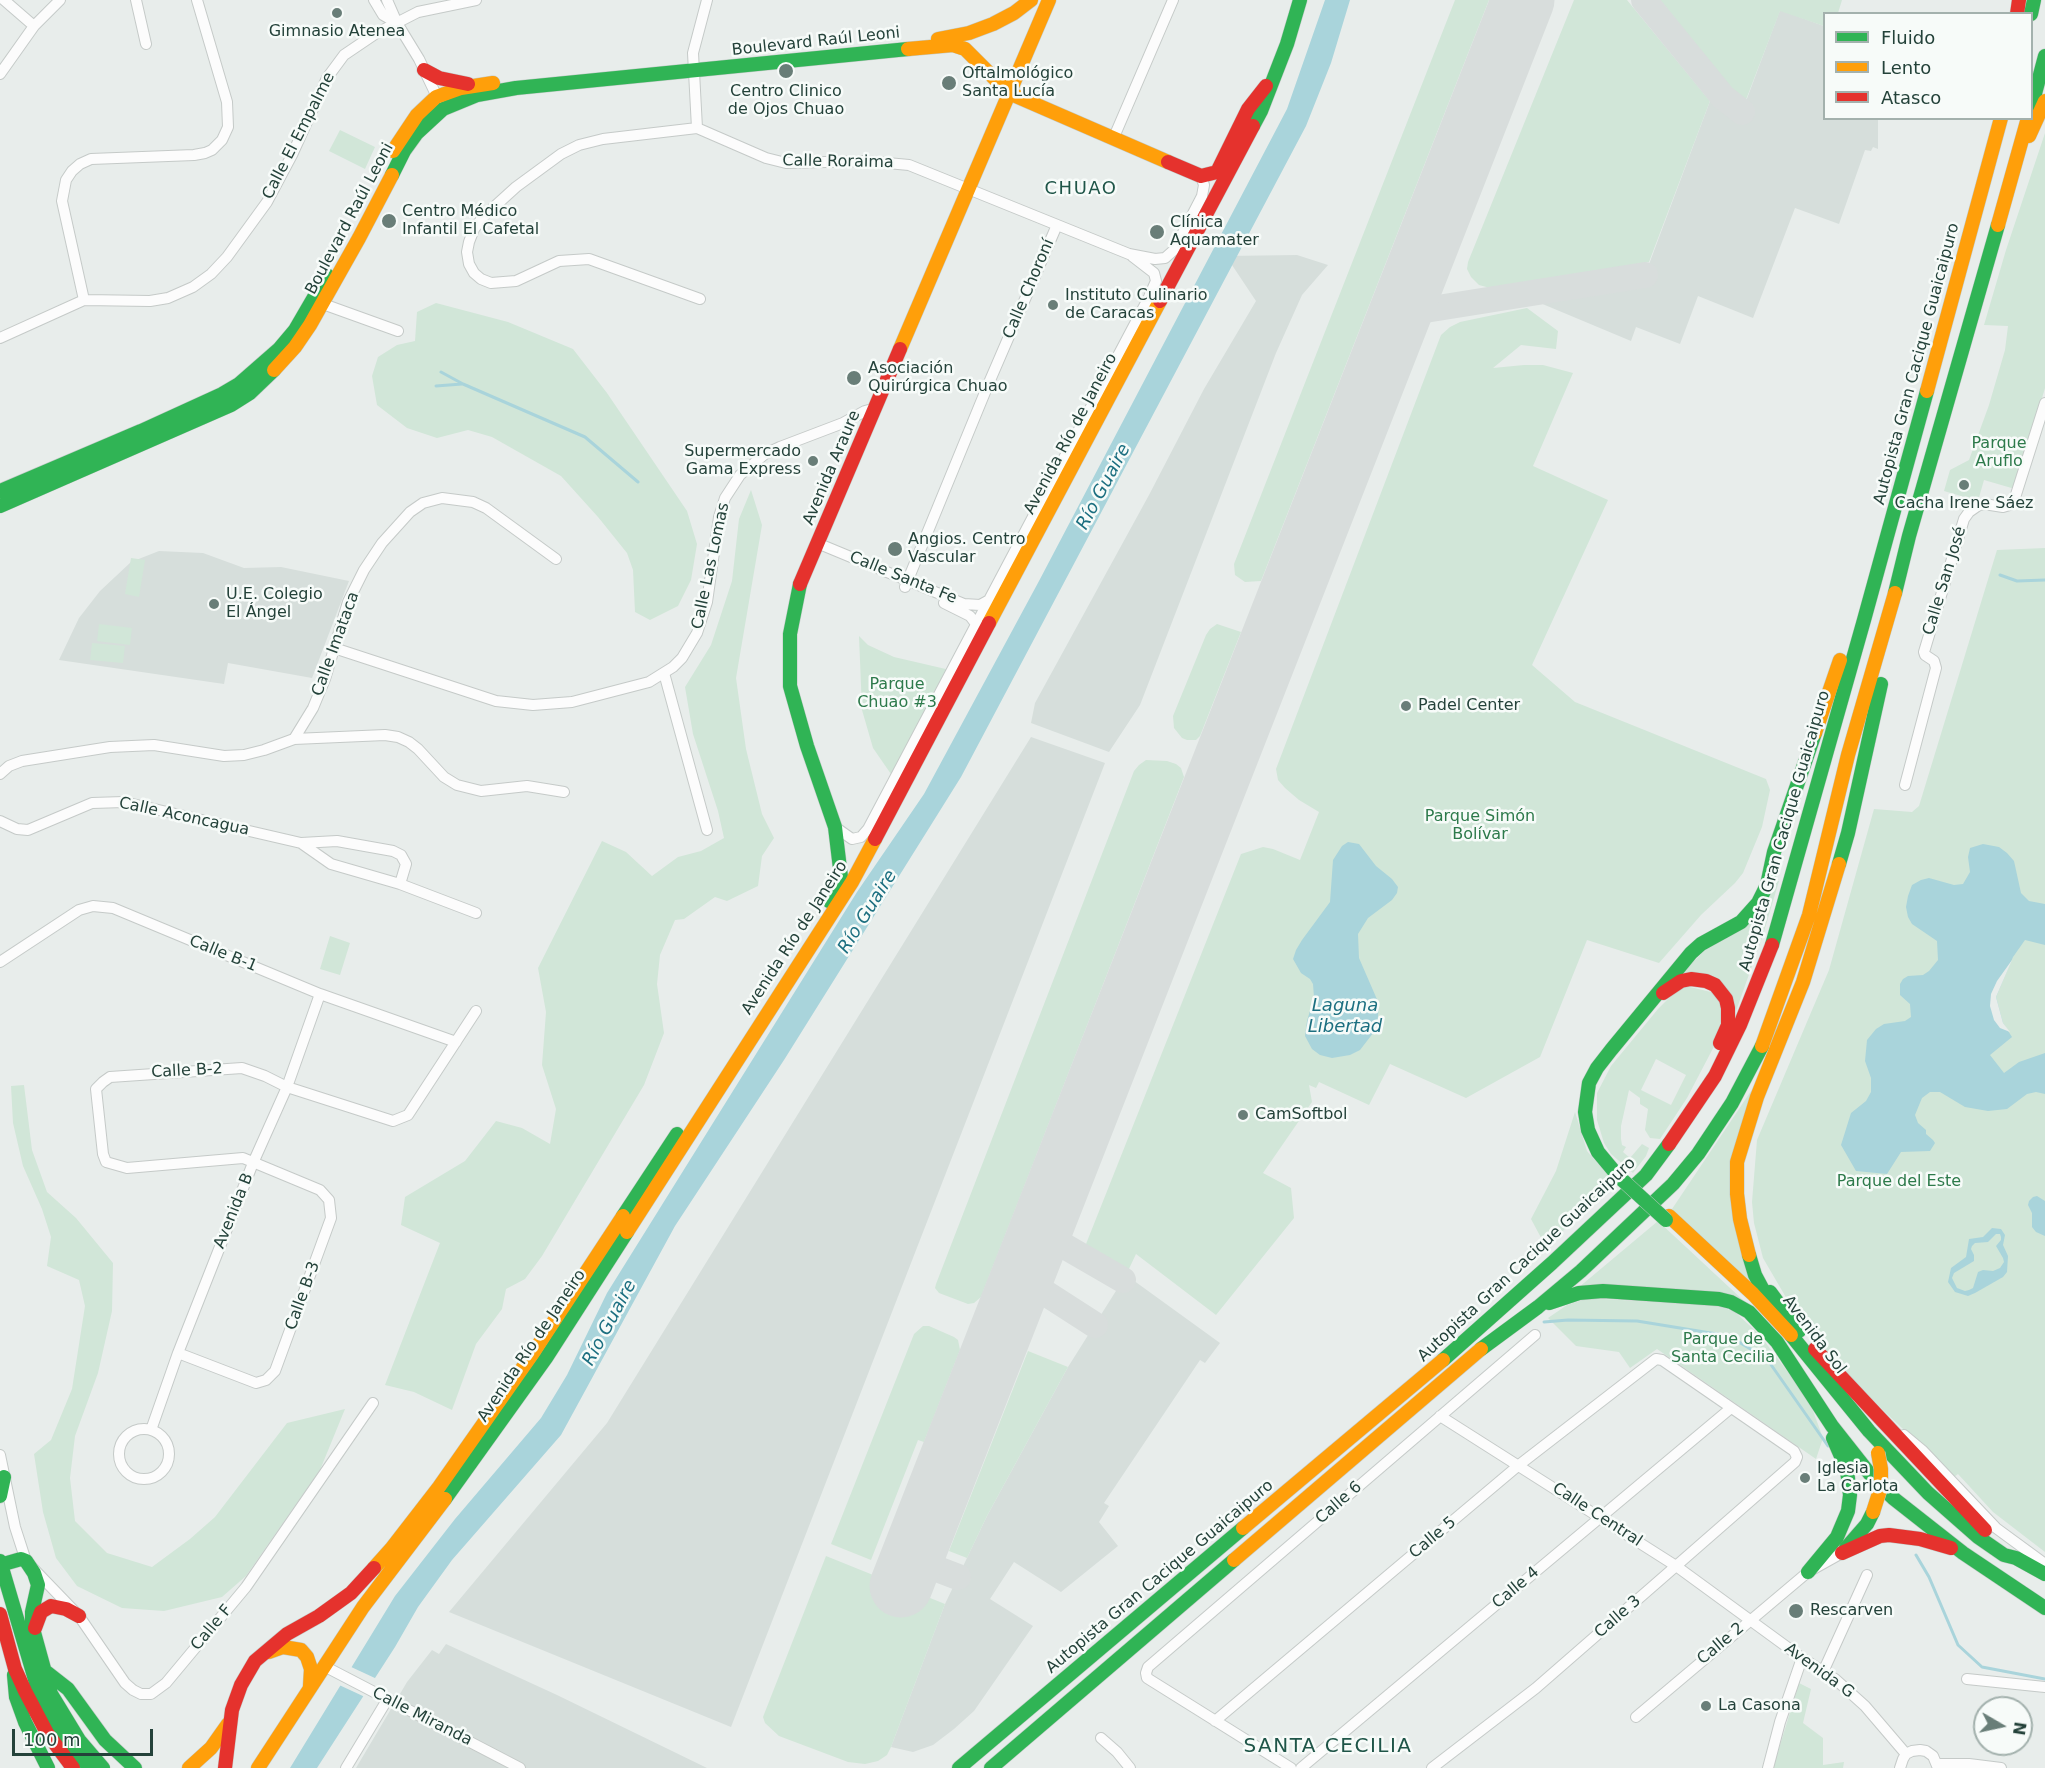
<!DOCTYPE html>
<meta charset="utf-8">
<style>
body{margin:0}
#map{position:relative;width:2045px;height:1768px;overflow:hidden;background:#e8edeb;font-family:"DejaVu Sans",sans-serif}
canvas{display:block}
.legend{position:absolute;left:1823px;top:12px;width:210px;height:108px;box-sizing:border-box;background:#f7fbf9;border:2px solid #a3b1ad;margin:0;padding:8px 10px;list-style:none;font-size:18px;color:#24423a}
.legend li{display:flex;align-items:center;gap:12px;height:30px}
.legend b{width:30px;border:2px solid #a3b1ad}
.north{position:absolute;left:1973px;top:1696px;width:60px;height:60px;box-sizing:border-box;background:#f7fbf9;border:2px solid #a3b1ad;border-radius:50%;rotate:99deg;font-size:16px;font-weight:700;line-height:24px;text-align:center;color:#24423a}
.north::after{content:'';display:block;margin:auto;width:21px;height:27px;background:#697e78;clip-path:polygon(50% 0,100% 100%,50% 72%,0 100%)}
.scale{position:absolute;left:12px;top:1729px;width:141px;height:27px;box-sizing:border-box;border:3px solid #24423a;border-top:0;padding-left:8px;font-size:18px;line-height:21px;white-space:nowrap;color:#24423a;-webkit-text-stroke:4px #f7fbf9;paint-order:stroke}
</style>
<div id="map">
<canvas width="2045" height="1768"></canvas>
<ul class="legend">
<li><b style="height:8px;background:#30b455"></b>Fluido</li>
<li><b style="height:8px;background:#ff9f0a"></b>Lento</li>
<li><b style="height:8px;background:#e5322d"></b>Atasco</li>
</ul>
<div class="north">N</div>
<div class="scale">100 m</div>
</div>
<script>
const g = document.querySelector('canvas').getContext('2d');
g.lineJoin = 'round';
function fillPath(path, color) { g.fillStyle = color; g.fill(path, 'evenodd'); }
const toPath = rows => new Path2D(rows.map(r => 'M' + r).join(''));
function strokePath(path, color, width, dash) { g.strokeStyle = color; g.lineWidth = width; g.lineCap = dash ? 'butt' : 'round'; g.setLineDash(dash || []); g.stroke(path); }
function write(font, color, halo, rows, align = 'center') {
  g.font = font + ' "DejaVu Sans",sans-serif'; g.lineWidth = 5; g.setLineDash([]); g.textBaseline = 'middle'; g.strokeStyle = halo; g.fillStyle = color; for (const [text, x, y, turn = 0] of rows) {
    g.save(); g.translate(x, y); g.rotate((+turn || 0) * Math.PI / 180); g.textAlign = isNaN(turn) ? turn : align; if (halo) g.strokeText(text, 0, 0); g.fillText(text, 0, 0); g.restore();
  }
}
fillPath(toPath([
 [1780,10,1824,26,1824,118,1878,119,1878,149,1873,147,1871,151,1865,150,1839,224,1795,208,1753,318,1698,296,1680,344,1636,327,1631,341,1521,295,1645,275,1710,101,1723,97,1742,112],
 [1297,255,1328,265,1302,295,1276,353,1140,705,1109,752,1031,723,1035,703,1149,495,1204,389,1256,301,1226,256],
 [159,551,203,553,244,568,281,567,349,581,312,678,228,663,224,684,59,660,79,618,100,591,131,562],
 [1031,737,1105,763,731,1727,449,1612,607,1423],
 [1126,1275,1220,1343,1205,1363,1200,1360,1104,1503,1109,1506,1099,1522,1118,1546,1061,1592,1014,1562,990,1599,1033,1626,974,1711,954,1729,933,1745,913,1752,891,1747,945,1604,987,1516,1068,1367],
 [446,1644,557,1695,707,1768,356,1768,407,1682,432,1650,439,1654]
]), '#d6dedb');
fillPath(toPath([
 [1455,0,1489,0,1261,581,1245,582,1235,575,1234,564],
 [1574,0,1627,0,1710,101,1649,262,1503,286,1490,288,1479,285,1471,277,1467,269,1468,262],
 [1660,0,1842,0,1838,13,1824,14,1824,26,1780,11,1744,105],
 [340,130,375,147,365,169,329,151],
 [2045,133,2045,388,2015,489,1984,480,1978,501,1944,491,1950,470,1969,460,1989,405,2005,350,2008,326,1984,325,2006,250],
 [436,303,508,322,573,349,607,393,687,511,697,544,691,580,678,606,650,620,635,612,633,570,627,553,598,517,561,476,492,437,468,430,437,438,407,428,377,405,372,376,378,357,397,345,415,341,417,312],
 [1527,308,1558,331,1556,349,1521,345,1493,368,1524,365,1543,365,1573,373,1533,466,1608,500,1532,665,1575,702,1766,779,1770,790,1762,827,1743,873,1735,883,1701,915,1659,963,1587,940,1540,1057,1466,1098,1390,1064,1369,1105,1319,1082,1316,1088,1309,1085,1312,1102,1263,1173,1291,1188,1294,1218,1216,1315,1136,1254,1126,1275,1086,1244,1241,854,1263,847,1273,849,1300,860,1319,812,1299,800,1285,788,1278,780,1276,769,1441,335,1450,327,1460,322],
 [751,490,762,525,736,678,746,749,762,814,774,838,762,856,758,886,727,901,715,897,684,919,675,920,660,955,657,984,664,1033,644,1085,542,1256,525,1279,506,1289,502,1309,476,1344,452,1410,414,1392,385,1385,440,1243,401,1225,405,1197,465,1161,496,1121,522,1128,550,1144,556,1109,542,1065,546,1012,538,968,602,841,626,852,652,876,678,857,701,851,724,838,718,811,693,734,685,687,711,645,732,581,739,519],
 [2045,548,2045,1552,1993,1512,1958,1474,1954,1477,1885,1412,1812,1337,1814,1334,1791,1306,1763,1258,1754,1223,1752,1202,1757,1140,1829,970,1874,809,1912,812,1919,806,1997,550],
 [131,558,145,560,139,597,125,594],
 [99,624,132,628,130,645,97,641],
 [1217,624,1241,632,1200,736,1196,740,1187,740,1182,738,1174,728,1173,716,1206,635,1210,629],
 [859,636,868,645,894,657,950,670,893,777,873,748,862,710],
 [92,643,125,646,123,663,90,660],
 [1146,760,1167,761,1176,764,1181,768,1184,777,981,1297,974,1303,968,1304,939,1293,935,1288,936,1284,1134,771,1139,765],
 [1775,881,1779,881,1763,935,1736,1011,1732,998,1677,978],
 [330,936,350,943,340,975,320,969],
 [1686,986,1715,993,1723,1005,1721,1033,1687,1098,1660,1139,1650,1138,1645,1130,1648,1109,1640,1104,1640,1098,1629,1090,1621,1126,1621,1139,1622,1145,1626,1147,1623,1152,1630,1158,1642,1144,1649,1148,1646,1156,1633,1173,1611,1154,1604,1143,1597,1120,1597,1093,1611,1066,1658,1009,1674,993],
 [1656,1059,1686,1075,1671,1105,1641,1090],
 [24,1085,32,1150,47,1192,76,1218,113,1263,112,1311,98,1373,75,1436,70,1478,75,1521,107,1553,152,1567,190,1539,215,1517,287,1423,345,1409,320,1470,246,1576,222,1597,164,1611,122,1608,77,1586,56,1558,43,1512,34,1454,51,1440,72,1389,85,1306,79,1280,47,1266,51,1237,42,1209,23,1166,13,1123,11,1086],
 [1751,1091,1734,1184,1760,1293,1672,1209],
 [1575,1112,1587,1151,1614,1182,1546,1247,1531,1219,1556,1171],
 [1658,1221,1744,1301,1578,1288],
 [1588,1298,1719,1306,1735,1312,1759,1334,1809,1400,1823,1438,1816,1459,1657,1349,1630,1368,1619,1352,1576,1346,1548,1318,1567,1305],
 [923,1326,929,1326,954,1337,958,1340,960,1350,924,1442,918,1440,871,1560,831,1544,914,1334],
 [1028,1351,1068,1367,987,1516,967,1558,949,1551],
 [826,1556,945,1604,891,1747,887,1755,878,1761,865,1764,848,1762,779,1736,765,1723,763,1717],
 [1799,1683,1811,1689,1803,1723,1823,1738,1823,1765,1844,1762,1843,1768,1773,1768]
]), '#d1e6d8');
fillPath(toPath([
 [1325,0,1350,0,1331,63,1306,126,961,777,784,1060,675,1226,561,1435,452,1560,418,1607,395,1647,317,1768,290,1768,395,1596,455,1519,541,1418,567,1375,607,1293,857,892,924,794,1039,581,1287,109],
 [1348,842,1359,844,1376,866,1392,879,1398,887,1397,893,1392,900,1368,918,1358,934,1359,958,1379,1004,1377,1028,1360,1050,1350,1055,1332,1058,1320,1055,1312,1049,1305,1036,1307,1021,1314,997,1313,984,1310,979,1301,973,1293,959,1296,950,1302,940,1330,902,1333,860,1342,846],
 [1983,844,1999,847,2007,853,2014,861,2021,893,2029,901,2045,904,2045,945,2025,940,2013,957,1996,997,2003,1023,2012,1037,1990,1055,2004,1073,2019,1062,2045,1053,2045,1094,2036,1092,2027,1094,2007,1109,1988,1111,1965,1107,1940,1092,1930,1092,1922,1098,1915,1115,1918,1123,1926,1130,1926,1134,1933,1140,1935,1143,1930,1151,1901,1152,1887,1174,1856,1171,1841,1145,1851,1113,1866,1101,1871,1092,1871,1078,1865,1061,1867,1040,1876,1029,1884,1024,1905,1021,1911,1017,1910,1004,1900,995,1900,984,1903,979,1908,976,1923,975,1929,971,1938,960,1937,941,1912,924,1908,917,1906,907,1908,896,1912,885,1921,880,1929,878,1954,885,1963,884,1970,872,1968,857,1970,848],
 [2037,1196,2045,1201,2045,1236,2036,1232,2032,1227,2032,1213,2028,1205,2029,1201,2033,1197],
 [1992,1228,2001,1229,2005,1235,2003,1245,2008,1256,2007,1272,2003,1277,1975,1293,1968,1296,1955,1292,1948,1282,1951,1268,1966,1257,1969,1239,1983,1237],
 [1996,1234,2000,1234,2001,1237,2001,1240,1996,1246,2003,1258,2004,1262,2000,1268,1993,1271,1983,1270,1978,1272,1973,1288,1969,1290,1965,1291,1957,1288,1952,1278,1954,1273,1974,1261,1974,1255,1971,1249,1972,1246,1975,1243,1988,1242]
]), '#a9d4db');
fillPath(toPath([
 [2012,960,1996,997,2003,1023,2010,1032,2000,1028,1994,1020,1990,1006,1991,994,1997,981],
 [349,1666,377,1679,365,1697,337,1684]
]), '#e8edeb');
strokePath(toPath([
 [441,372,463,384,585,437,638,482],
 [436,386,462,384],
 [2000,575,2017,581,2045,580],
 [1544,1322,1568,1320,1637,1321,1729,1336,1767,1359,1828,1446],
 [1916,1555,1929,1577,1958,1645,1982,1667,2045,1679]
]), '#a9d4db', 3);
strokePath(toPath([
 [1644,0,1723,97,1742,112],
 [1400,314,1645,275],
 [1040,1232,1123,1280],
 [1022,1278,1095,1325],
 [911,1559,958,1577]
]), '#d8dddc', 26);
strokePath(toPath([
 [901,1586,1523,0]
]), '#d8dddc', 63);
const street = toPath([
 [136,0,146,44],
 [374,0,383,15,397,23],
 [387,0,397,23,419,59,439,101],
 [34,26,60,0],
 [0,74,34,26,4,0],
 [697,128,693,53,707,0],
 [1114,137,1173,0],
 [700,299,589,259,559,261,516,281,491,283,481,279,474,273,469,264,467,252,469,242,474,229,483,217,516,187,561,154,579,145,603,139,697,128,766,158,786,163,866,161,909,165,1129,254,1155,259,1165,258,1174,250,1202,196,1204,185,1201,176],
 [84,300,62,201,66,180,72,171,80,164,91,159,194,155,205,153,212,150,222,140,228,127,227,102,197,0],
 [323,304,398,331],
 [0,338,84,300,150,301,168,298,193,287,211,274,227,257,267,202,292,155,327,78,344,55,375,34,418,12,476,0],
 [817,543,964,604,980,605,989,600],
 [905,587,988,385,1057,225],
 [944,603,970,616,976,624],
 [334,648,496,701,533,705,572,702,649,682,673,667,682,658,697,633,707,602,719,517,725,498,740,475,765,454,780,447,843,423,865,411,876,408],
 [664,673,707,830],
 [294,739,313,708,325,679,348,602,364,570,382,543,410,512,423,503,442,498,473,502,486,508,556,559],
 [0,774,9,766,22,761,110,747,154,745,224,756,244,755,264,750,294,739,385,735,398,737,409,742,418,749,444,777,457,785,481,791,527,786,564,792],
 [1905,785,1936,668,1934,661,1925,655,1924,652,1964,519,1969,512,1979,505,1984,504,2003,507,2013,504,2045,403],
 [0,821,17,829,28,830,92,803,124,802,301,843,337,841,393,851,401,855,406,864,400,884,331,864,301,843],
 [835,827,852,839,861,837,868,829,1149,297,1156,281,1154,273,1132,256],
 [400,884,476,913],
 [0,962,79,910,93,906,113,908,320,994,456,1042],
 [178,1353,256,1383,266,1380,275,1371,331,1218,329,1200,320,1190,243,1158,127,1168,106,1162,103,1154,96,1089,103,1082,110,1077,242,1068,265,1076,287,1087,393,1121,408,1115,476,1011],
 [1440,1416,1676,1566,1802,1658,1835,1679,1865,1706,1906,1754],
 '119 1454a25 25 0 1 1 50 0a25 25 0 1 1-50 0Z',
 [151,1430,178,1353,253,1163,287,1087,320,994],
 [1904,1435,1922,1450,1996,1528,2045,1564],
 [0,1455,15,1527,26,1561,79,1616,125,1683,133,1690,141,1694,151,1694,166,1683,246,1587,373,1403],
 [324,1666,520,1768],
 [1823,1672,1867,1575],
 [1967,1679,2045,1687],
 [1636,1717,1808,1572,1842,1553],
 [1215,1721,1519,1465,1656,1359,1662,1360,1794,1451,1797,1457,1795,1462,1676,1566,1536,1688,1432,1768],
 [1101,1738,1117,1752,1130,1768],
 [1937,1764,1969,1764,2001,1768],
 [346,1768,387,1700],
 [1291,1768,1147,1678,1146,1673,1148,1667,1535,1335],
 [1301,1768,1731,1408],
 [1768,1768,1780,1722,1802,1658],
 [1900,1768,1903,1759,1906,1754,1912,1751,1920,1750,1926,1751,1933,1756,1938,1768]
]);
const fast = toPath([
 [2031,14,2034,0],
 [2032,105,2045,56],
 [1253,126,1261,111,1287,44,1300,0],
 [392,175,404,151,417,133,443,109,477,95,516,88,908,49],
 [0,491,141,431,222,394,239,384,279,349,295,330,327,275],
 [0,506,231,405,250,393,274,370],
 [800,584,790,634,790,686,807,746,835,827,841,877,838,887,829,901],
 [1895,593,1909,536,1998,225],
 [1839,864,1848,833,1881,684],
 [1772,945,1864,620,1927,391],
 [1618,1176,1598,1152,1588,1130,1585,1112,1589,1083,1597,1068,1611,1050,1691,953,1701,944,1741,922,1758,903,1767,885,1774,852,1815,733],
 [623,1216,677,1134],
 [1749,1255,1755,1275,1771,1305],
 [1770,1292,1799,1331],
 [1549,1303,1579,1293,1603,1291,1719,1299,1731,1302,1749,1312,1777,1342],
 [1789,1326,1791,1335,1869,1431,1928,1493,1978,1537,2004,1555,2016,1558,2045,1574],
 [1777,1342,1832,1426,1877,1483,1893,1498,1963,1553,2045,1608],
 [1481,1349,1538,1307,1581,1271,1673,1184,1698,1154,1732,1103,1762,1046],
 [1443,1360,1552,1263,1646,1175,1669,1144],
 [0,1496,4,1477],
 [445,1499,546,1358,627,1232],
 [1846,1548,1867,1524,1873,1512],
 [0,1561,36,1683,56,1726,73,1750,90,1768],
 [0,1565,21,1559,26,1561,34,1573,38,1585,32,1612,32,1625,51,1694,79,1740,103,1768],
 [1808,1572,1837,1537,1848,1511,1850,1495,1847,1470,1833,1438],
 [45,1671,68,1689,105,1740,135,1768],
 [14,1675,16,1697,25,1722,48,1768],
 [959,1768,1243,1528],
 [991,1768,1234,1560]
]);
const slow = toPath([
 [938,39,969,33,993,24,1014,13,1031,0],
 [908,49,953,45,965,49,1009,93,1168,162],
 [2029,136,2045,101],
 [393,151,417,115,436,97,461,88,493,83],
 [1998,225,2028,118],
 [900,349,1049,0],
 [274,370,295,347,310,325,359,238,392,175],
 [1927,391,2001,118],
 [989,623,1160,301],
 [1815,733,1840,660],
 [1762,1046,1809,915,1848,755,1895,593],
 [1669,1216,1753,1294,1791,1335],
 [627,1232,852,882,875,839],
 [1749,1255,1740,1219,1737,1194,1737,1162,1757,1097,1803,982,1839,864],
 [1243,1528,1443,1360],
 [1234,1560,1481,1349],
 [374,1568,391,1549,439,1487,533,1353,623,1216],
 [269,1652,283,1647,301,1650,307,1657,311,1669,310,1686],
 [189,1768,211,1748,228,1724],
 [258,1768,363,1607,445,1499]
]);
const jam = toPath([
 [2017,14,2019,0],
 [424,70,439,78,468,84],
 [1168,162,1201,176,1217,172,1248,109,1266,86],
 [1160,301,1253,126],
 [800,584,900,349],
 [875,839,989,623],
 [1663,993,1681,981,1691,979,1706,981,1715,985,1726,999,1728,1008,1728,1025,1720,1043],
 [1669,1144,1715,1076,1740,1025,1772,945],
 [1815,1349,1985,1530],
 [1842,1553,1880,1536,1889,1535,1920,1539,1951,1548],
 [0,1614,15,1669,25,1691,47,1733,73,1768],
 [35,1628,41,1612,51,1606,66,1609,79,1616],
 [225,1768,232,1710,241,1685,255,1661,287,1634,319,1616,351,1593,374,1568]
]);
strokePath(street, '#c5cac8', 12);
strokePath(fast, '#c3cbc8', 15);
strokePath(slow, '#c3cbc8', 15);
strokePath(jam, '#c3cbc8', 15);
strokePath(street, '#fcfcfc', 10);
strokePath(fast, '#30b455', 14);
strokePath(slow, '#ff9f0a', 14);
strokePath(jam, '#e5322d', 14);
const fastBridge = toPath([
 [1618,1176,1666,1220]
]);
const slowBridge = toPath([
 [1873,1512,1881,1487,1881,1469,1878,1453]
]);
strokePath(fastBridge, '#c3cbc8', 15, []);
strokePath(slowBridge, '#c3cbc8', 15, []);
strokePath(fastBridge, '#30b455', 14);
strokePath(slowBridge, '#ff9f0a', 14);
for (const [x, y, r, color] of [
 [337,13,6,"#697e78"],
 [786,71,8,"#697e78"],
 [949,83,8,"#697e78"],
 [389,221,8,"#697e78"],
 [1157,232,8,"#697e78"],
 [1053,305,6,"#697e78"],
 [854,378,8,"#697e78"],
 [813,461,6,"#697e78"],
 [1964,485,6,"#697e78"],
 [895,549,8,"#697e78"],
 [214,604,6,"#697e78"],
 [1406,706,6,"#697e78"],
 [1243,1115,6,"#697e78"],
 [1805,1478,6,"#697e78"],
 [1796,1611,8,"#697e78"],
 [1706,1706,6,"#697e78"]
]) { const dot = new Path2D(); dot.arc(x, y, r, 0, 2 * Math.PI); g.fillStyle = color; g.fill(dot); strokePath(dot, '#f7fbf9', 2); }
write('16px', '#24423a', '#f7fbf9', [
 ["Gimnasio Atenea",337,32,"center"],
 ["Oftalmológico",962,74],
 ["Santa Lucía",962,92],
 ["Centro Clinico",786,92,"center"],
 ["de Ojos Chuao",786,110,"center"],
 ["Centro Médico",402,212],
 ["Infantil El Cafetal",402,230],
 ["Clínica",1170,223],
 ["Aquamater",1170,241],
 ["Instituto Culinario",1065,296],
 ["de Caracas",1065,314],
 ["Asociación",868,369],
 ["Quirúrgica Chuao",868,387],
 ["Supermercado",801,452,"right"],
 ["Gama Express",801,470,"right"],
 ["Cacha Irene Sáez",1964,504,"center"],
 ["Angios. Centro",908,540],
 ["Vascular",908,558],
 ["U.E. Colegio",226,595],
 ["El Ángel",226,613],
 ["Padel Center",1418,706],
 ["CamSoftbol",1255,1115],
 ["Iglesia",1817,1469],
 ["La Carlota",1817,1487],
 ["Rescarven",1810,1611],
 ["La Casona",1718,1706]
], 'left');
write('16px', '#24423a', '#f7fbf9', [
 ["Boulevard Raúl Leoni",816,42,-6],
 ["Calle El Empalme",299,136,-63],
 ["Calle Roraima",838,162,1],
 ["Boulevard Raúl Leoni",350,219,-62],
 ["Calle Choroní",1029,289,-67],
 ["Autopista Gran Cacique Guaicaipuro",1917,364,-75],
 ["Avenida Río de Janeiro",1071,434,-62],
 ["Avenida Araure",832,468,-67],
 ["Calle Las Lomas",711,566,-78],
 ["Calle Santa Fe",903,578,22],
 ["Calle San José",1945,581,-73],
 ["Calle Imataca",336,644,-70],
 ["Calle Aconcagua",184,817,12],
 ["Autopista Gran Cacique Guaicaipuro",1785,831,-74],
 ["Avenida Río de Janeiro",795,938,-57],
 ["Calle B-1",223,954,22],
 ["Calle B-2",187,1071,-3],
 ["Avenida B",234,1211,-68],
 ["Autopista Gran Cacique Guaicaipuro",1527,1260,-43],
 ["Calle B-3",303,1296,-70],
 ["Avenida Sol",1814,1335,53],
 ["Avenida Río de Janeiro",532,1346,-56],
 ["Calle 6",1339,1503,-41],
 ["Calle Central",1597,1515,33],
 ["Calle 5",1433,1538,-40],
 ["Autopista Gran Cacique Guaicaipuro",1160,1577,-40],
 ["Calle 4",1516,1588,-40],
 ["Calle 3",1618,1617,-41],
 ["Calle F",212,1628,-50],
 ["Calle 2",1721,1644,-40],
 ["Avenida G",1819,1671,36],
 ["Calle Miranda",422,1717,27]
]);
write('16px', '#2d7a4b', '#f7fbf9', [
 ["Parque",1999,444],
 ["Aruflo",1999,462],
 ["Parque",897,685],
 ["Chuao #3",897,703],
 ["Parque Simón",1480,817],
 ["Bolívar",1480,835],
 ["Parque del Este",1899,1182],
 ["Parque de",1723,1340],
 ["Santa Cecilia",1723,1358]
]);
g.letterSpacing = '1.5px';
write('18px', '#1f5548', '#f7fbf9', [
 ["CHUAO",1081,189]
]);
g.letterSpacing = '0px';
write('italic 18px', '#1c6f80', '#f7fbf9', [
 ["Río Guaire",1104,487,-62],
 ["Río Guaire",868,912,-58],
 ["Laguna",1345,1006],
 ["Libertad",1345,1027],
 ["Río Guaire",610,1323,-62]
]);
g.letterSpacing = '1.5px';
write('20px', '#1f5548', '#f7fbf9', [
 ["SANTA CECILIA",1328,1747]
]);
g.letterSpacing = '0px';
</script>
